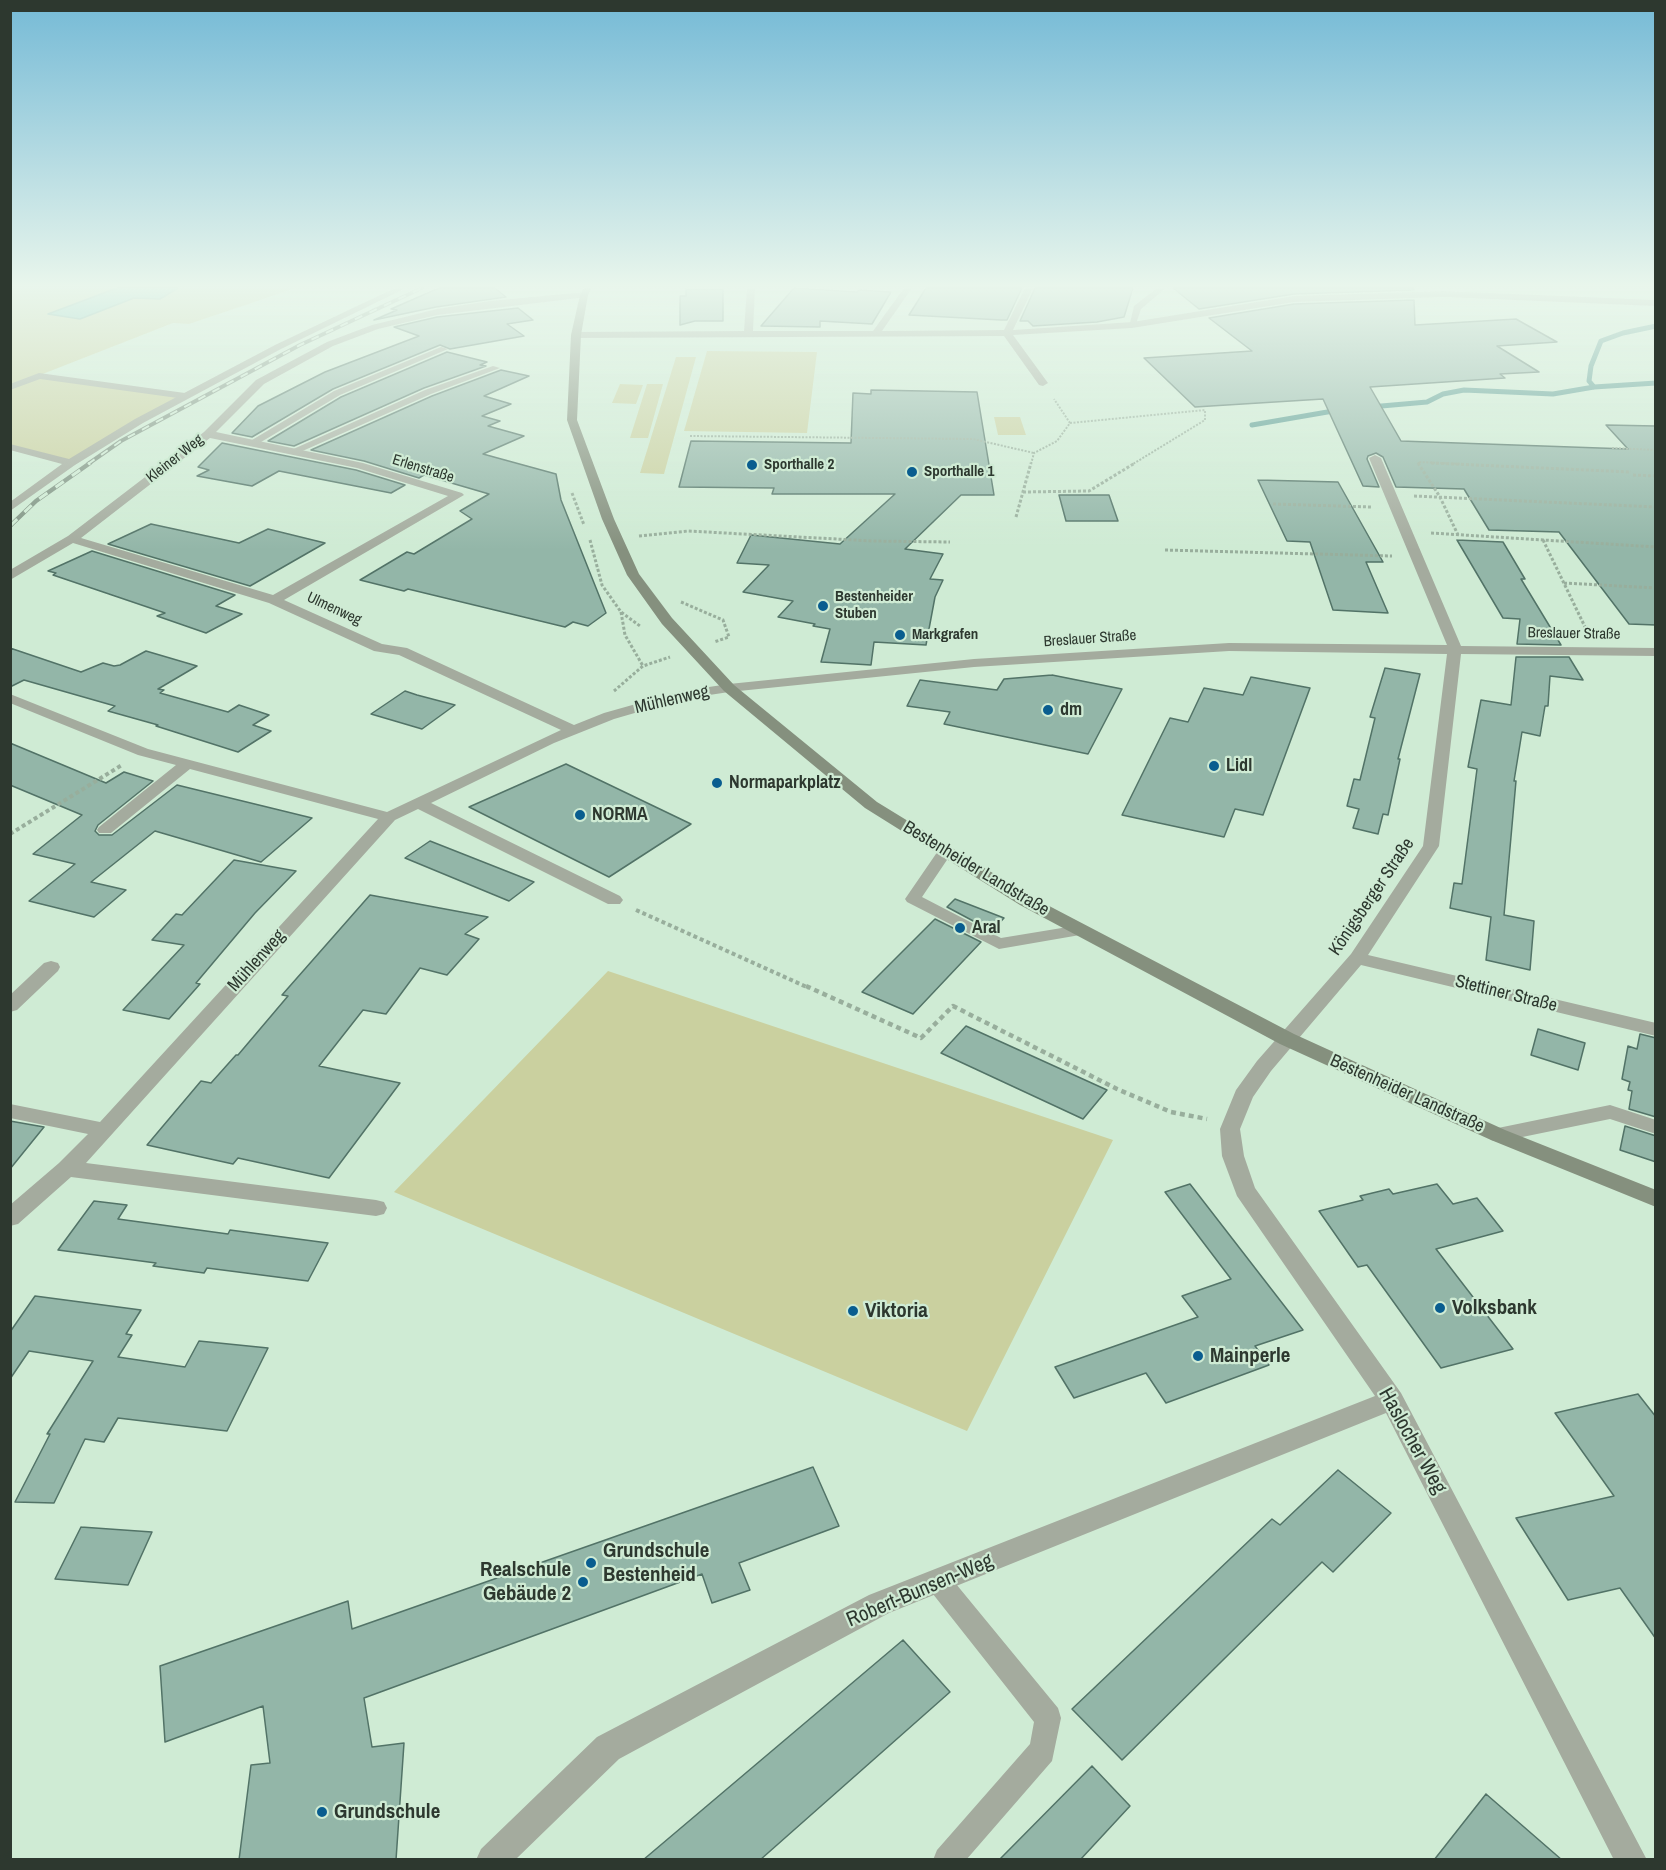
<!DOCTYPE html>
<meta charset="utf-8">
<style>
body{margin:0}
#map{position:relative;width:1666px;height:1870px;overflow:hidden;background:#cfebd4;font-family:"Archivo Narrow",sans-serif}
canvas{display:block}
.frame{position:absolute;inset:0;border:12px solid #2d382f;pointer-events:none}
</style>
<div id="map">
<canvas width="1666" height="1870"></canvas>
<div class="frame"></div>
</div>
<script>
const g = document.querySelector('canvas').getContext('2d');
g.lineJoin = 'round';
function fillPath(path, color) { g.fillStyle = color; g.fill(path, 'evenodd'); }
const toPath = rows => new Path2D(rows.map(r => 'M' + r).join(''));
function strokePath(path, color, width, dash) { g.strokeStyle = color; g.lineWidth = width; g.lineCap = dash ? 'butt' : 'round'; g.setLineDash(dash || []); g.stroke(path); }
function write(font, color, halo, rows, align = 'center') {
  g.font = font + ' "Archivo Narrow",sans-serif'; g.lineWidth = 4.5; g.setLineDash([]); g.textBaseline = 'middle'; g.strokeStyle = halo; g.fillStyle = color; for (const [text, x, y, turn = 0] of rows) {
    g.save(); g.translate(x, y); g.rotate((+turn || 0) * Math.PI / 180); g.textAlign = isNaN(turn) ? turn : align; if (halo) g.strokeText(text, 0, 0); g.fillText(text, 0, 0); g.restore();
  }
}
fillPath(toPath([
 [10,288,296,288,189,324,173,323,40,375,185,396,71,463,11,447],
 [707,351,817,352,807,433,684,431],
 [676,357,696,357,664,474,640,473],
 [620,384,643,385,636,404,612,403],
 [647,384,663,384,648,438,630,438],
 [994,417,1020,417,1026,435,998,435],
 [608,971,1113,1140,967,1431,394,1192]
]), '#cad09f');
const water = toPath([
 [117,288,178,288,160,299,134,298,80,319,48,314,117,288]
]);
fillPath(water, '#69c3ba');
strokePath(water, '#579990', 1.5);
strokePath(toPath([
 [1594,387,1589,381,1591,366,1601,341,1623,333,1656,326],
 [1370,407,1427,402,1443,394,1464,390,1553,394,1594,387,1656,383],
 [1252,425,1339,410]
]), '#579990', 5);
const building = toPath([
 [439,288,495,288,506,297,436,307,374,320,397,310,391,309,439,288],
 [794,288,857,292,859,290,891,292,872,324,820,321,820,327,761,326,794,288],
 [926,288,1022,288,1007,320,1001,320,909,315,926,288],
 [1035,288,1133,288,1124,317,1097,322,1033,326,1028,321,1020,321,1035,288],
 [1173,288,1414,288,1414,290,1294,294,1199,309,1173,288],
 [686,289,723,289,723,321,695,321,680,325,680,296,686,296,686,289],
 [1414,300,1415,325,1516,319,1557,342,1497,346,1539,372,1500,374,1505,378,1370,387,1401,441,1628,449,1606,425,1656,426,1656,625,1629,624,1559,532,1489,530,1464,489,1396,487,1383,457,1376,453,1368,456,1367,459,1379,487,1363,486,1323,399,1195,407,1144,358,1252,351,1209,318,1294,304,1414,300],
 [518,308,533,320,507,324,524,336,450,349,440,345,333,389,252,437,232,433,258,406,325,372,419,336,394,327,437,317,518,308],
 [447,352,487,362,480,365,486,366,424,388,294,446,268,441,341,397,447,352],
 [501,370,529,376,484,396,511,404,482,416,500,421,488,426,524,436,483,454,556,474,561,500,606,613,588,626,573,622,565,627,408,589,404,591,360,580,407,552,414,554,472,519,460,511,489,494,424,475,419,478,364,461,311,450,432,396,501,370],
 [871,390,977,392,994,495,961,495,905,549,943,554,930,579,943,580,935,597,926,645,874,642,871,665,821,662,830,629,813,626,815,624,778,617,793,601,743,592,769,565,737,563,751,535,840,544,895,494,772,494,774,488,679,487,691,441,851,443,853,393,871,394,871,390],
 [222,443,356,470,405,485,391,493,279,471,252,486,197,476,209,470,198,467,222,443],
 [1258,480,1338,482,1383,562,1366,562,1388,613,1333,610,1310,542,1287,541,1258,480],
 [1059,495,1109,495,1118,521,1066,521,1059,495],
 [151,524,239,543,268,529,325,543,250,586,108,544,151,524],
 [1457,540,1503,542,1525,579,1521,579,1561,645,1517,644,1520,619,1503,618,1457,540],
 [92,551,235,595,216,606,242,614,206,633,157,616,165,613,53,575,56,573,48,571,92,551],
 [10,648,81,672,103,663,114,666,120,665,146,651,197,666,158,689,164,690,160,693,228,712,239,705,269,715,253,725,271,731,238,752,156,726,158,725,108,711,115,706,24,680,10,687,10,648],
 [1516,657,1569,657,1583,680,1550,676,1548,706,1545,706,1540,736,1522,732,1514,781,1516,781,1504,915,1534,921,1530,970,1486,960,1491,917,1450,908,1454,883,1462,884,1477,769,1468,767,1481,700,1511,705,1516,657],
 [1385,668,1420,674,1398,759,1400,759,1388,815,1383,814,1378,834,1353,828,1359,809,1347,806,1354,779,1360,780,1375,718,1370,717,1385,668],
 [1052,675,1122,689,1088,754,944,724,950,712,907,706,920,680,997,690,1004,679,1052,675],
 [1251,677,1310,688,1263,815,1235,809,1224,837,1122,815,1170,718,1188,722,1204,688,1243,695,1251,677],
 [405,691,417,695,455,705,422,729,371,714,405,691],
 [10,743,106,783,124,772,153,781,98,825,95,831,99,835,112,835,177,785,312,818,261,862,155,831,91,882,126,890,94,917,29,901,75,864,33,854,82,815,10,785,10,743],
 [566,764,691,824,609,877,469,807,566,764],
 [430,841,534,882,509,901,405,858,430,841],
 [234,860,296,871,255,913,196,983,200,984,169,1019,123,1010,184,945,152,940,176,914,182,915,234,860],
 [370,895,488,917,465,934,479,939,447,975,420,968,386,1014,363,1010,319,1066,400,1083,329,1178,238,1158,233,1164,147,1145,201,1081,211,1083,236,1055,238,1055,288,996,282,995,370,895],
 [955,899,1004,918,992,931,947,907,955,899],
 [935,919,981,942,913,1014,862,992,935,919],
 [966,1026,1107,1090,1083,1119,941,1053,966,1026],
 [1538,1029,1585,1043,1578,1070,1531,1055,1538,1029],
 [1640,1034,1656,1038,1656,1117,1629,1109,1632,1091,1628,1090,1630,1082,1622,1079,1628,1046,1637,1049,1640,1034],
 [10,1121,44,1127,10,1169,10,1121],
 [1625,1126,1656,1136,1656,1162,1620,1150,1625,1126],
 [1190,1184,1303,1330,1255,1346,1269,1365,1166,1403,1146,1373,1074,1398,1055,1367,1198,1317,1182,1296,1231,1279,1165,1192,1190,1184],
 [1437,1184,1453,1204,1477,1198,1503,1231,1436,1249,1513,1349,1441,1368,1367,1265,1358,1267,1319,1211,1363,1200,1360,1196,1389,1189,1393,1194,1437,1184],
 [94,1201,127,1205,118,1219,228,1234,230,1230,328,1243,308,1281,207,1268,204,1273,153,1266,156,1263,58,1250,94,1201],
 [35,1296,141,1310,126,1334,132,1335,118,1357,185,1367,199,1341,268,1348,227,1431,118,1418,104,1442,85,1439,54,1503,15,1502,50,1434,47,1434,93,1361,29,1351,10,1379,10,1332,35,1296],
 [1638,1394,1656,1417,1656,1639,1620,1588,1568,1600,1516,1518,1614,1496,1555,1413,1638,1394],
 [813,1467,839,1526,739,1563,750,1590,712,1603,702,1574,364,1698,372,1747,404,1743,396,1860,239,1860,251,1765,270,1763,263,1706,165,1742,160,1666,348,1601,352,1629,813,1467],
 [1338,1470,1391,1513,1333,1572,1322,1562,1122,1760,1072,1709,1272,1519,1280,1525,1338,1470],
 [81,1527,152,1532,128,1585,55,1579,81,1527],
 [903,1640,950,1692,760,1860,643,1860,903,1640],
 [1092,1766,1130,1806,1080,1860,999,1860,1092,1766],
 [1486,1794,1562,1860,1434,1860,1486,1794]
]);
fillPath(building, '#93b6a8');
strokePath(building, '#527367', 1.5);
strokePath(toPath([
 [1070,423,1205,410,1205,420,1133,464],
 [690,436,973,439,1034,453],
 [1612,448,1656,450],
 [1031,464,1034,453,1057,441,1070,423,1054,399],
 [1419,464,1418,462,1463,464]
]), '#98ae9c', 2, [2, 1.5]);
strokePath(toPath([
 [1418,463,1440,497,1458,535],
 [1431,463,1631,472],
 [1633,475,1656,476],
 [1023,492,1089,491,1135,463],
 [572,493,584,525],
 [1414,496,1656,507],
 [1273,504,1371,507],
 [1016,517,1031,463],
 [1431,533,1656,547],
 [639,536,688,531,873,541,950,542],
 [590,540,602,585,621,612,640,626],
 [1543,540,1587,631],
 [1165,550,1392,556],
 [1564,583,1656,588],
 [681,602,723,620,729,637,714,642],
 [621,612,625,635,643,666],
 [614,691,643,666,670,657]
]), '#98ae9c', 3, [3, 2]);
strokePath(toPath([
 [10,834,122,765],
 [636,910,809,988]
]), '#98ae9c', 4, [4, 3]);
strokePath(toPath([
 [806,986,921,1038,953,1006,1117,1089,1171,1112,1207,1119]
]), '#98ae9c', 4.5, [5, 4]);
fillPath(toPath([
 [1157,288,1166,288,1141,309,1135,327,1129,327,1134,306,1157,288],
 [441,347,448,349,340,395,256,445,247,443,334,391,441,347],
 [493,366,500,368,431,394,298,453,289,451,425,390,493,366],
 [39,373,185,393,190,396,185,399,40,379,10,390,10,384,39,373],
 [945,846,953,851,922,897,1001,938,1080,925,1088,930,1080,935,999,949,907,902,905,899,940,848,945,846],
 [1610,1105,1656,1120,1656,1134,1610,1119,1498,1142,1491,1140,1488,1135,1491,1130,1498,1128,1610,1105],
 [938,1569,947,1573,1058,1708,1061,1718,1052,1761,966,1860,933,1860,937,1850,1030,1744,1034,1722,929,1589,925,1581,929,1573,938,1569]
]), '#a4ab9e');
fillPath(toPath([
 [395,288,406,288,281,349,143,423,75,465,10,511,10,502,62,464,10,450,10,444,69,459,135,419,275,345,395,288],
 [747,288,755,288,753,331,873,331,904,288,912,288,882,331,1004,330,1025,288,1033,288,1013,330,1132,322,1294,296,1444,291,1656,300,1656,306,1444,297,1294,302,1132,328,1013,335,1048,383,1043,386,1039,385,1004,336,576,338,571,335,576,332,744,331,747,288],
 [584,292,588,295,587,297,437,315,378,329,333,346,264,384,216,432,363,463,462,493,464,495,284,600,382,644,407,648,574,725,604,713,682,691,729,684,974,659,1229,643,1447,645,1369,458,1375,455,1381,458,1461,646,1656,648,1656,656,1461,654,1439,846,1368,955,1656,1023,1656,1036,1361,965,1271,1071,1253,1097,1240,1129,1244,1156,1255,1188,1401,1393,1647,1860,1614,1860,1386,1413,889,1613,619,1759,515,1860,476,1860,481,1849,597,1737,869,1595,1375,1396,1237,1196,1222,1156,1220,1129,1236,1090,1257,1061,1351,954,1423,846,1447,654,1229,651,974,667,729,692,683,699,614,719,554,743,431,803,620,896,623,900,620,904,608,904,418,809,395,820,86,1163,376,1200,384,1202,387,1208,384,1214,376,1216,71,1177,18,1224,10,1226,10,1205,59,1163,88,1134,10,1118,10,1104,100,1122,378,819,190,769,111,833,99,833,97,830,99,827,176,765,138,755,10,703,10,694,148,749,387,812,561,730,399,655,374,651,269,603,73,543,10,580,10,570,68,536,204,432,256,380,327,342,372,325,437,309,490,301,584,292],
 [210,438,357,468,448,496,273,595,81,538,210,438],
 [51,961,58,963,60,967,58,971,17,1010,10,1012,10,995,44,963,51,961]
]), '#a4ab9e');
fillPath(toPath([
 [584,288,592,288,588,295,581,335,577,420,614,519,639,574,672,618,734,685,877,802,1032,897,1294,1034,1505,1130,1656,1190,1656,1207,1491,1140,1280,1044,1020,905,865,808,724,691,662,624,627,575,602,519,567,420,571,335,580,295,584,288]
]), '#85907e');
const railFar1 = toPath([
 [88,464,121,441,300,345,422,288]
]);
const rail = toPath([
 [10,526,36,501,90,463]
]);
strokePath(railFar1, '#809484', 4);
strokePath(rail, '#809484', 4.5);
strokePath(railFar1, '#cfebd4', 2, [8]);
strokePath(rail, '#cfebd4', 3, [10]);
const sky = g.createLinearGradient(0, 0, 0, 550);
sky.addColorStop(0, '#75bad6');
sky.addColorStop(0.52, '#e9f6ec');
sky.addColorStop(1, '#e9f6ec00');
g.fillStyle = sky;
g.fillRect(0, 0, 1666, 550);
for (const [x, y, r, color] of [
 [752,465,6,"#095d8f"],
 [912,472,6,"#095d8f"],
 [823,606,6,"#095d8f"],
 [900,635,6,"#095d8f"],
 [1048,710,6,"#095d8f"],
 [1214,766,6,"#095d8f"],
 [717,783,6,"#095d8f"],
 [580,815,6,"#095d8f"],
 [960,928,6,"#095d8f"],
 [1440,1308,6,"#095d8f"],
 [853,1311,6,"#095d8f"],
 [1198,1356,6,"#095d8f"],
 [591,1563,6,"#095d8f"],
 [583,1582,6,"#095d8f"],
 [322,1812,6,"#095d8f"]
]) { const dot = new Path2D(); dot.arc(x, y, r, 0, 2 * Math.PI); g.fillStyle = color; g.fill(dot); strokePath(dot, '#cfebd4', 2); }
write('15px', '#2d382f', '#cfebd4', [
 ["Kleiner Weg",175,459,-38],
 ["Erlenstraße",423,469,17],
 ["Ulmenweg",334,609,25],
 ["Breslauer Straße",1574,634,1],
 ["Breslauer Straße",1090,639,-4]
]);
write('bold 15px', '#2d382f', '#cfebd4', [
 ["Sporthalle 2",764,465],
 ["Sporthalle 1",924,472],
 ["Bestenheider",835,597],
 ["Stuben",835,614],
 ["Markgrafen",912,635]
], 'left');
write('18px', '#2d382f', '#cfebd4', [
 ["Mühlenweg",672,700,-13],
 ["Bestenheider Landstraße",976,869,31],
 ["Königsberger Straße",1372,897,-56],
 ["Mühlenweg",257,961,-48],
 ["Stettiner Straße",1506,994,14],
 ["Bestenheider Landstraße",1407,1094,24]
]);
write('bold 18px', '#2d382f', '#cfebd4', [
 ["dm",1060,710],
 ["Lidl",1226,766],
 ["Normaparkplatz",729,783],
 ["NORMA",592,815],
 ["Aral",972,928]
], 'left');
write('bold 21px', '#2d382f', '#cfebd4', [
 ["Volksbank",1452,1308],
 ["Viktoria",865,1311],
 ["Mainperle",1210,1356],
 ["Grundschule",603,1551],
 ["Bestenheid",603,1575],
 ["Realschule",571,1570,"right"],
 ["Gebäude 2",571,1594,"right"],
 ["Grundschule",334,1812]
], 'left');
write('21px', '#2d382f', '#cfebd4', [
 ["Haslocher Weg",1412,1441,61],
 ["Robert-Bunsen-Weg",920,1591,-23]
]);
</script>
